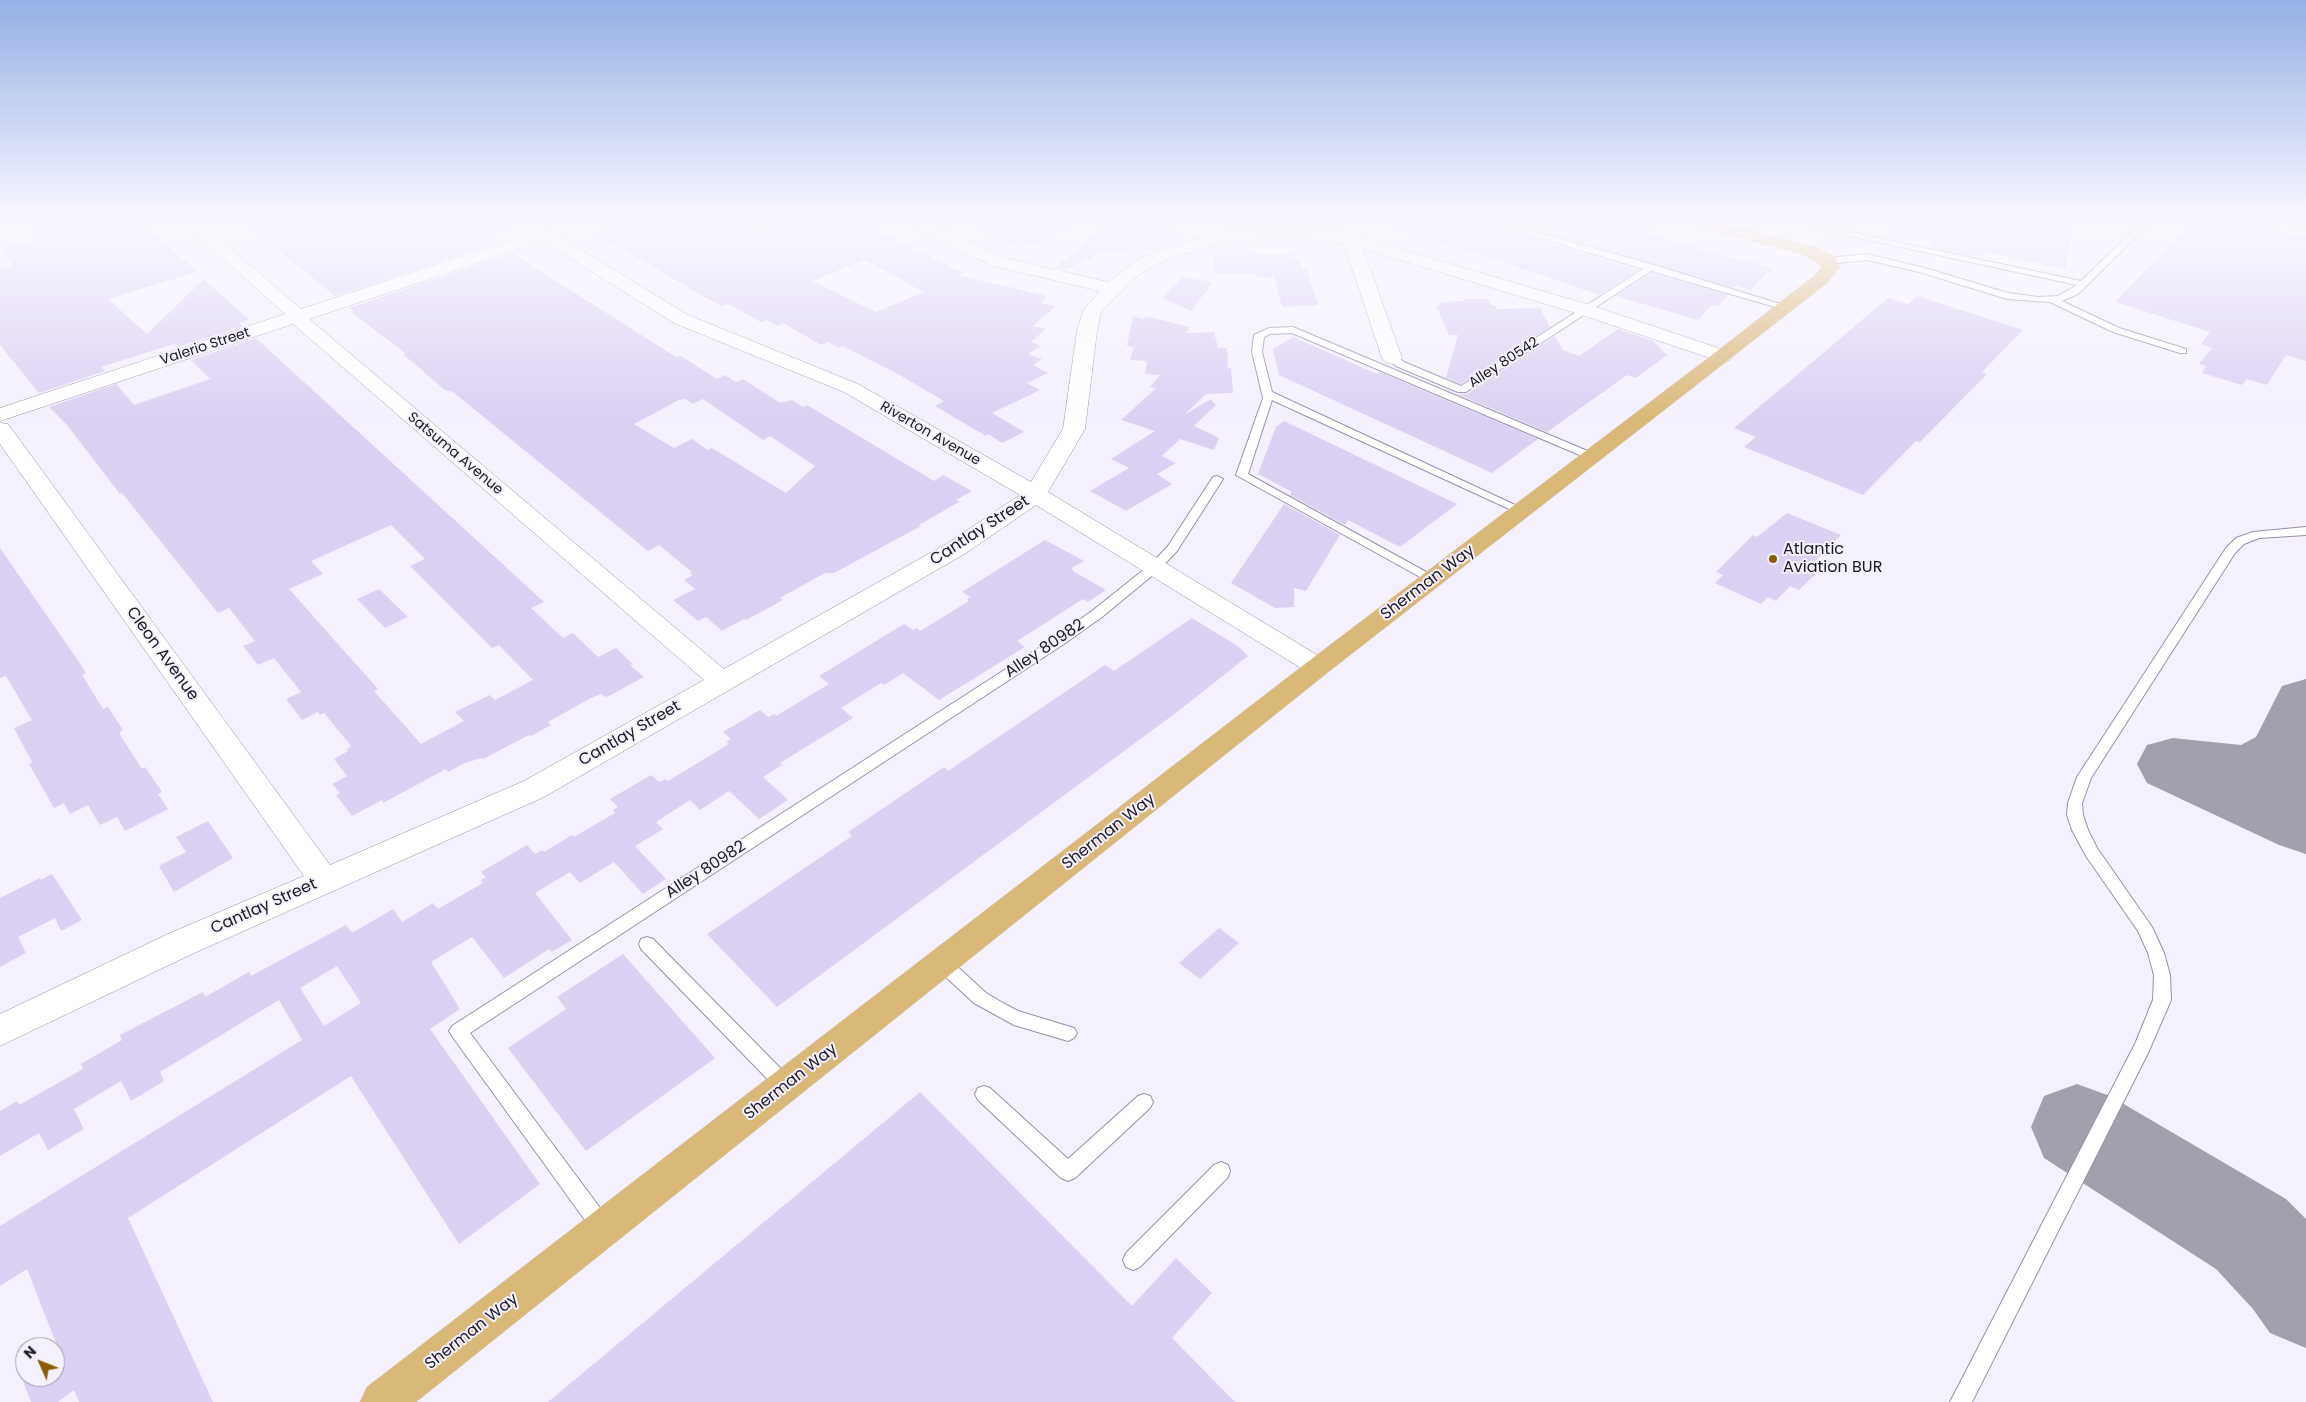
<!DOCTYPE html>
<style>
body{margin:0}
#map{position:relative;width:2306px;height:1402px;overflow:hidden;background:#f4f0fe;font-family:Poppins,sans-serif}
canvas{display:block}
.north{position:absolute;left:15px;top:1337px;width:50px;height:50px;box-sizing:border-box;background:#f4f0fe;border:1px solid #9e9aa7;border-radius:50%;rotate:314deg;font-size:14px;font-weight:700;line-height:20px;text-align:center;color:#1d1925}
.north::after{content:'';display:block;margin:auto;width:18px;height:22px;background:#8a5e00;clip-path:polygon(50% 0,100% 100%,50% 72%,0 100%)}
</style>
<div id="map">
<canvas width="2306" height="1402"></canvas>
<div class="north">N</div>
</div>
<script>
const g = document.querySelector('canvas').getContext('2d');
g.lineJoin = 'round';
const toPath = rows => new Path2D(rows.map(r => 'M' + r).join(''));
function fillPath(path, color) { g.fillStyle = color; g.fill(path, 'evenodd'); }
function strokePath(path, color, width, dash) { g.strokeStyle = color; g.lineWidth = width; g.lineCap = dash ? 'butt' : 'round'; g.setLineDash(dash || []); g.stroke(path); }
function write(font, color, halo, rows, align = 'center') {
  g.font = font + ' Poppins,sans-serif'; g.lineWidth = 4; g.setLineDash([]); g.textBaseline = 'middle'; g.strokeStyle = halo; g.fillStyle = color; for (const [text, x, y, turn = 0] of rows) {
    g.save(); g.translate(x, y); g.rotate((+turn || 0) * Math.PI / 180); g.textAlign = isNaN(turn) ? turn : align; if (halo) g.strokeText(text, 0, 0); g.fillText(text, 0, 0); g.restore();
  }
}
fillPath(toPath([
 [2306,679,2306,854,2279,845,2147,783,2137,764,2147,745,2173,738,2241,745,2256,737,2282,686,2306,679],
 [2077,1084,2110,1096,2286,1199,2306,1219,2306,1348,2270,1333,2253,1309,2216,1269,2044,1158,2031,1127,2044,1096,2077,1084]
]), '#a39fac');
fillPath(toPath([
 [29,223,144,223,192,267,197,272,108,299,147,334,204,279,249,320,239,323,243,326,178,347,174,344,101,367,105,371,39,393,0,345,0,269,13,265,0,248,38,239,30,230,34,228],
 [244,223,518,223,519,227,488,237,497,243,335,296],
 [624,223,754,223,756,233,784,223,861,223,964,273,958,275,1047,296,1040,303,1056,306,1033,326,1046,329,1031,342,1041,346,1028,354,1042,359,1033,365,1048,373,1027,383,1040,390,992,413,1024,432,1002,443,988,434,986,436,935,406,944,401,898,374,843,346,839,348,828,342,821,345,783,323,777,326,767,320,761,322,728,304,722,306,708,299,595,233],
 [864,260,910,284,908,284,923,292,876,312,812,281],
 [963,223,1082,223,1020,249],
 [1109,223,1157,223,1184,234,1148,251,1137,246,1123,253,1113,248,1064,270,1054,268],
 [1391,223,1450,223,1502,229,1639,270,1599,295,1463,248,1464,250,1390,228],
 [1567,223,1635,223,1654,228,1649,233,1661,236,1659,238,1773,268,1750,290,1736,285,1734,288,1552,235],
 [1888,223,2074,223,2065,269,1984,252,1982,258,1933,248,1935,242,1887,232],
 [2190,223,2250,223,2306,238,2306,361,2286,355,2267,385,2247,379,2242,385,2202,373,2206,366,2199,364,2212,348,2201,344,2210,332,2115,302],
 [512,253,676,357,681,356,717,379,725,375,736,382,743,379,780,403,792,400,803,407,807,405,934,481,943,475,972,491,956,500,959,502,919,525,921,526,834,573,825,573,780,598,783,600,746,620,744,619,722,631,706,617,698,621,673,600,695,589,684,580,693,575,690,573,692,572,659,545,648,551,453,392,445,390,403,354,405,353,351,312,353,311,349,308],
 [685,399,693,404,703,399,763,440,770,436,815,466,786,493,712,448,708,450,692,439,674,448,634,424,679,400],
 [1293,254,1294,258,1298,258,1302,269,1307,269,1318,305,1282,307,1274,277,1257,277,1256,274,1215,274,1215,256],
 [1651,273,1728,295,1718,306,1712,305,1698,320,1616,296],
 [1183,277,1213,282,1191,311,1163,298],
 [1917,296,2023,330,1982,372,1987,374,1920,442,1916,441,1863,495,1744,447,1756,437,1734,428,1888,298,1908,304],
 [1464,299,1488,299,1491,305,1495,305,1497,309,1540,308,1550,327,1461,384,1446,378,1458,335,1449,335,1436,305,1441,305,1440,302,1465,301],
 [1133,316,1144,319,1145,316,1190,327,1186,333,1214,332,1218,348,1227,348,1228,368,1231,368,1233,393,1206,394,1184,415,1211,399,1216,405,1194,426,1219,438,1214,450,1180,439,1162,456,1176,463,1157,474,1172,484,1126,511,1090,491,1129,468,1111,459,1155,431,1121,420,1156,388,1150,387,1160,375,1145,374,1147,361,1130,360,1134,347,1127,346],
 [1618,329,1653,341,1667,355,1636,378,1627,375,1547,432,1443,388,1457,394,1467,394,1555,336,1563,350,1579,356],
 [1293,337,1377,374,1380,372,1538,439,1492,473,1279,375,1273,349],
 [256,338,544,602,531,608,563,638,573,633,598,657,616,648,633,664,630,665,644,677,611,695,605,697,601,694,589,699,548,722,551,725,531,736,529,735,483,759,481,758,465,763,448,772,446,769,383,803,382,800,352,816,336,795,340,793,332,784,347,776,334,759,348,751,347,749,351,746,324,713,320,715,318,712,302,720,286,699,301,692,274,658,258,665,243,646,255,641,229,608,218,613,122,493,120,494,67,425,49,407,116,384,134,405,210,379,191,360],
 [391,525,425,559,410,566,492,648,499,645,533,680,495,700,490,695,455,712,464,721,421,744,374,691,378,689,289,589,323,574,311,561],
 [1284,421,1457,504,1400,547,1348,520,1345,525,1290,495,1292,492,1258,474,1276,427],
 [1284,504,1340,535,1306,591,1294,588,1294,607,1275,608,1231,583],
 [1787,513,1841,535,1815,561,1824,566,1799,590,1790,586,1776,601,1768,597,1761,604,1715,583,1723,575,1716,572,1753,535,1757,537],
 [1045,540,1084,561,1072,568,1073,571,1106,590,1088,602,1083,599,1017,641,1025,647,939,700,903,673,884,685,881,683,841,708,853,718,780,763,782,765,763,777,788,800,759,819,729,791,700,810,690,800,656,822,663,829,635,846,666,879,643,894,614,862,580,883,570,872,535,893,572,940,552,952,549,949,504,978,472,937,431,962,460,1009,430,1029,540,1184,459,1244,351,1076,128,1218,213,1402,79,1402,74,1390,58,1402,31,1402,20,1373,25,1370,25,1377,55,1377,55,1350,58,1348,27,1269,0,1286,0,1226,302,1040,279,1000,160,1072,164,1081,131,1101,121,1081,74,1109,84,1129,48,1150,39,1133,0,1156,0,1111,17,1101,19,1105,83,1069,81,1064,122,1040,120,1035,203,992,205,997,249,972,251,976,346,925,352,933,393,909,402,922,433,903,438,909,483,883,481,880,486,877,481,872,527,845,535,854,542,850,544,852,572,835,574,837,615,813,613,810,618,807,610,799,651,775,659,782,665,779,668,781,729,744,726,742,731,739,723,732,760,710,768,717,774,714,776,716,829,684,819,676,904,624,913,630,917,628,920,631,969,601,967,599,970,597,962,592],
 [337,966,361,1003,324,1026,300,988],
 [0,548,77,659,86,673,82,675,103,709,108,707,123,730,119,733,142,769,145,767,162,792,158,794,168,809,125,831,117,817,100,825,88,805,70,814,64,803,54,808,29,764,32,762,14,728,32,720,6,676,0,678],
 [379,589,408,617,385,628,357,599],
 [1192,618,1239,647,1248,656,1177,712,777,1007,707,934,852,836,848,832,944,767,948,771,1105,665,1114,671],
 [208,821,233,858,174,892,159,866,186,852,176,837],
 [52,874,82,920,61,931,55,918,18,937,26,953,0,967,0,898,40,878,41,880],
 [1219,928,1239,943,1200,979,1179,963],
 [623,954,715,1058,586,1151,508,1048,566,1009,557,997],
 [920,1092,1132,1306,1176,1258,1212,1293,1172,1338,1235,1402,548,1402]
]), '#dbd1f2');
const lane = toPath([
 [1491,223,1504,223,1654,265,1790,307,1782,309,1651,271,1466,392,1458,392,1396,366,1387,358,1396,356,1404,362,1461,386,1643,269,1491,223],
 [1548,223,1557,223,1548,231,1542,231,1542,227,1548,223],
 [2141,223,2150,223,2078,294,2062,301,2119,328,2186,349,2186,353,2180,353,2113,332,2050,302,2007,299,1919,272,1867,260,1829,264,1825,261,1829,258,1867,254,1925,268,2008,293,2038,297,2058,296,2077,285,1812,228,1816,225,2081,281,2141,223],
 [2285,223,2306,224,2306,230,2286,225,2285,223],
 [1293,327,1597,455,1599,457,1597,459,1589,459,1292,333,1270,334,1264,337,1262,352,1272,392,1528,511,1522,514,1518,513,1272,400,1248,474,1439,579,1437,582,1429,582,1236,475,1263,398,1252,352,1254,335,1269,328,1293,327],
 [1217,476,1223,479,1177,551,1159,570,1102,617,1064,644,470,1033,609,1220,612,1227,609,1234,602,1237,595,1234,452,1036,449,1031,452,1026,1054,638,1092,611,1151,564,1168,546,1213,477,1217,476],
 [2306,527,2306,535,2259,538,2244,544,2235,553,2091,778,2082,803,2083,815,2088,830,2097,848,2152,927,2164,953,2170,975,2171,1000,2148,1053,1972,1402,1950,1402,2135,1044,2153,1000,2154,975,2148,953,2138,931,2086,856,2072,830,2067,815,2068,803,2077,777,2226,548,2236,538,2253,532,2306,527],
 [647,937,653,939,792,1080,795,1086,792,1092,786,1094,780,1092,641,949,639,944,641,939,647,937],
 [942,956,948,958,986,993,1003,1003,1018,1011,1074,1028,1077,1033,1074,1038,1068,1041,1014,1025,974,1003,936,968,934,963,936,958,942,956],
 [984,1086,990,1088,1068,1159,1138,1096,1144,1094,1150,1096,1153,1102,1150,1108,1075,1178,1068,1181,1061,1178,978,1100,975,1094,978,1088,984,1086],
 [1221,1162,1228,1165,1230,1171,1228,1177,1140,1267,1133,1270,1126,1267,1123,1260,1126,1253,1214,1165,1221,1162]
]);
const street = toPath([
 [183,223,201,223,301,309,533,233,523,223,541,223,548,228,563,223,588,223,586,227,558,236,688,315,858,384,1031,482,1063,429,1077,331,1083,311,1100,291,993,266,909,227,907,223,929,223,1005,258,1108,282,1141,258,1159,250,1220,233,1271,227,1307,228,1341,233,1339,227,1341,223,1351,223,1355,227,1359,237,1593,306,1730,352,1733,356,1730,360,1723,362,1716,360,1579,314,1363,249,1402,358,1399,362,1392,364,1385,362,1382,358,1344,244,1307,238,1271,237,1222,243,1171,258,1153,266,1132,280,1101,312,1097,331,1085,429,1048,492,1327,661,1331,667,1327,673,1318,676,1309,673,1036,505,966,553,544,797,192,954,0,1046,0,1014,168,934,304,876,0,444,0,423,8,424,330,865,524,781,704,680,293,324,0,421,0,408,285,314,183,223],
 [543,241,674,323,844,392,1020,495,948,543,724,669,309,319,543,241]
]);
const primary = toPath([
 [1695,223,1722,223,1816,247,1835,257,1840,267,1827,283,1327,673,416,1402,360,1402,367,1387,1309,661,1716,352,1815,275,1822,266,1804,255,1697,227,1695,223]
]);
strokePath(lane, '#988fae', 2);
strokePath(street, '#988fae', 1);
strokePath(primary, '#d2d1d3', 1);
fillPath(lane, '#fff');
fillPath(street, '#fff');
fillPath(primary, '#dab878');
const sky = g.createLinearGradient(0, 0, 0, 419);
sky.addColorStop(0, '#96afe6');
sky.addColorStop(0.53, '#faf8ff');
sky.addColorStop(1, '#faf8ff00');
g.fillStyle = sky;
g.fillRect(0, 0, 2306, 419);
for (const [x, y, r, color] of [
 [1773,559,5,"#8a5e00"]
]) { const dot = new Path2D(); dot.arc(x, y, r, 0, 2 * Math.PI); g.fillStyle = color; g.fill(dot); strokePath(dot, '#f4f0fe', 2); }
write('14px', '#1d1925', '#f4f0fe', [
 ["Valerio Street",205,347,-18],
 ["Alley 80542",1504,363,-33],
 ["Riverton Avenue",930,434,30],
 ["Satsuma Avenue",455,454,40]
]);
write('16px', '#1d1925', '#f4f0fe', [
 ["Cantlay Street",980,531,-33],
 ["Sherman Way",1428,583,-37],
 ["Alley 80982",1045,649,-34],
 ["Cleon Avenue",162,654,54],
 ["Cantlay Street",630,734,-30],
 ["Sherman Way",1109,832,-38],
 ["Alley 80982",706,870,-33],
 ["Cantlay Street",264,907,-24],
 ["Sherman Way",791,1082,-38],
 ["Sherman Way",472,1332,-38]
]);
write('16px', '#1d1925', '#f4f0fe', [
 ["Atlantic",1783,550],
 ["Aviation BUR",1783,568]
], 'left');
</script>
